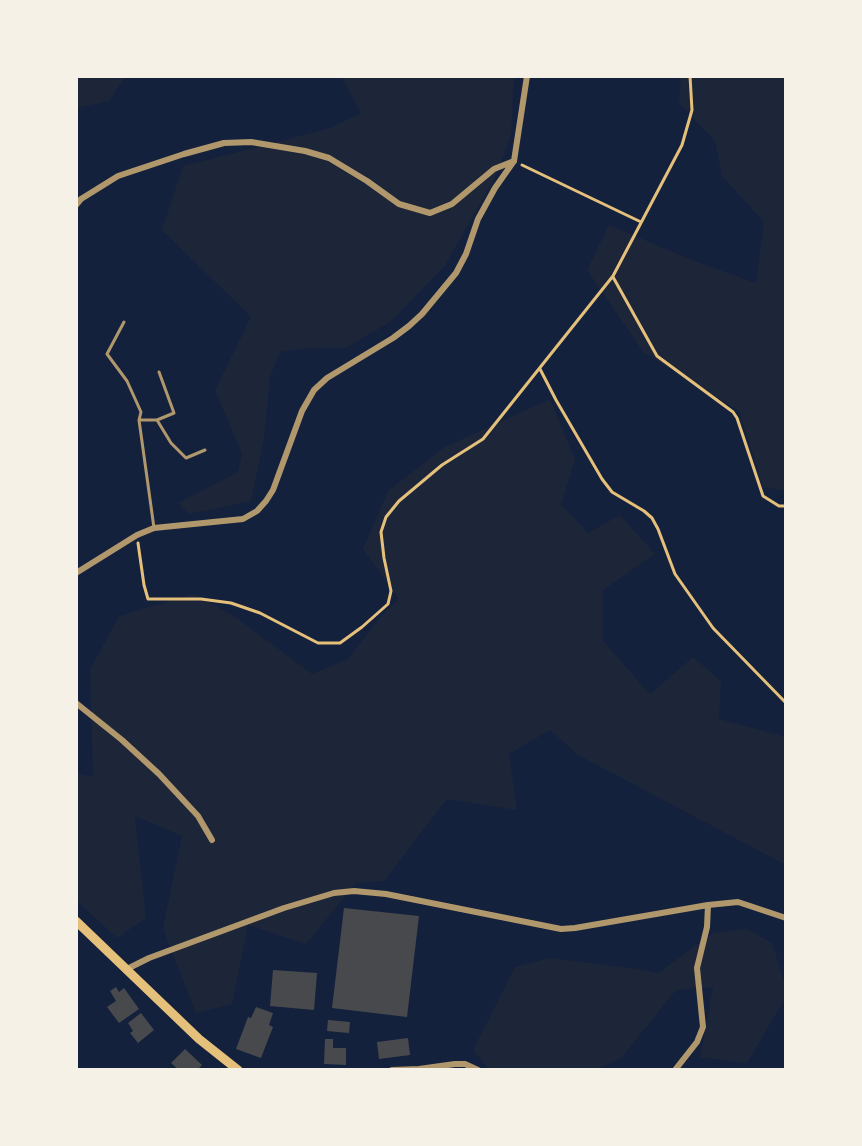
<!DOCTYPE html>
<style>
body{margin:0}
#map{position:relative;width:862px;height:1146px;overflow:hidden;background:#14213d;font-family:"Varela Round",sans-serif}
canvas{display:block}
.frame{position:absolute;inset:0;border:78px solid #f6f1e7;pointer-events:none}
</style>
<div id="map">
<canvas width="862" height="1146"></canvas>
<div class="frame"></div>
</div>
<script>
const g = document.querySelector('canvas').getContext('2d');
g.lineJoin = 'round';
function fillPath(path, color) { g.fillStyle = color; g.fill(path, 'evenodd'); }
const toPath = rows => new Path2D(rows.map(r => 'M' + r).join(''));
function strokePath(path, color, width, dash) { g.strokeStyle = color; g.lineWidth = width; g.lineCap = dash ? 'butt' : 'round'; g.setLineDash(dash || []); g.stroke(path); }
fillPath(toPath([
 [76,76,126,76,109,101,76,108],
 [341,76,514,76,511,135,494,180,444,267,390,322,346,348,307,348,280,352,270,377,264,439,251,501,189,514,178,503,238,472,242,454,215,390,251,317,162,230,183,166,327,129,361,113],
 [681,76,786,76,786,491,763,487,739,411,643,352,587,270,609,225,697,262,756,283,764,222,722,176,715,141,679,103],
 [550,399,575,460,561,504,588,533,620,515,655,554,603,590,603,641,650,694,693,657,721,681,719,719,786,737,786,865,578,755,550,730,509,754,517,810,447,799,384,881,356,883,306,944,248,925,232,1004,196,1013,163,928,182,836,135,816,146,918,117,938,76,900,76,773,93,777,90,670,119,616,194,594,234,616,312,674,348,659,382,615,399,599,363,549,388,491,443,448],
 [747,929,772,943,786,987,786,997,747,1063,700,1057,713,987,676,990,622,1057,597,1070,489,1070,473,1050,515,967,549,958,631,968,658,973,713,933]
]), '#1d2539');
fillPath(toPath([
 [344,908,419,916,407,1017,332,1008],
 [273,970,317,973,314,1010,270,1006],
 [116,987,119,992,124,988,139,1009,119,1023,107,1007,116,1001,110,991],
 [256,1007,273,1013,269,1025,273,1027,261,1058,236,1049,248,1017,251,1018],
 [141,1013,154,1030,138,1043,130,1033,133,1031,128,1023],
 [328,1020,350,1022,349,1033,327,1031],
 [408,1038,410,1055,379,1059,377,1042],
 [325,1039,333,1039,333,1048,346,1048,346,1065,324,1064],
 [185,1049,202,1065,197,1070,179,1070,171,1063]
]), '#48494c');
strokePath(toPath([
 [522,165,641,222],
 [613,277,657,356,733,412,737,418,763,496,779,506,786,506],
 [540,369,556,400,602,479,612,492,644,511,652,518,658,529,675,574,713,628,786,703],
 [138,543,144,585,148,599,201,599,231,603,260,613,318,643,340,643,362,627,388,604,391,591,384,558,381,532,386,517,399,501,442,465,483,439,613,276,682,145,692,110,690,76]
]), '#e5c07b', 3);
strokePath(toPath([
 [124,322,107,354,127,381,141,412,139,420,154,528],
 [139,420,157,420,174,413,159,372],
 [157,420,171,443,186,458,205,450]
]), '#b1986c', 3);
strokePath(toPath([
 [76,205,81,199,118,176,184,154,224,143,251,142,305,151,329,158,367,181,399,204,430,213,452,204,494,169,514,161],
 [76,573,137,535,154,528,243,519,257,511,266,501,273,490,302,411,314,390,327,378,393,338,409,326,422,314,456,273,466,254,478,219,495,188,514,161,527,76],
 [76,703,122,740,159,774,198,816,212,840],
 [127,969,149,958,284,908,334,893,354,891,386,894,561,929,575,928,708,905,738,902,786,918],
 [392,1070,419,1069,455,1064,465,1064,478,1070],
 [675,1070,697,1042,703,1027,697,968,707,927,708,905]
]), '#b1986c', 6);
strokePath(toPath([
 [76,921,199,1039,238,1070]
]), '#e5c07b', 9);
</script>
